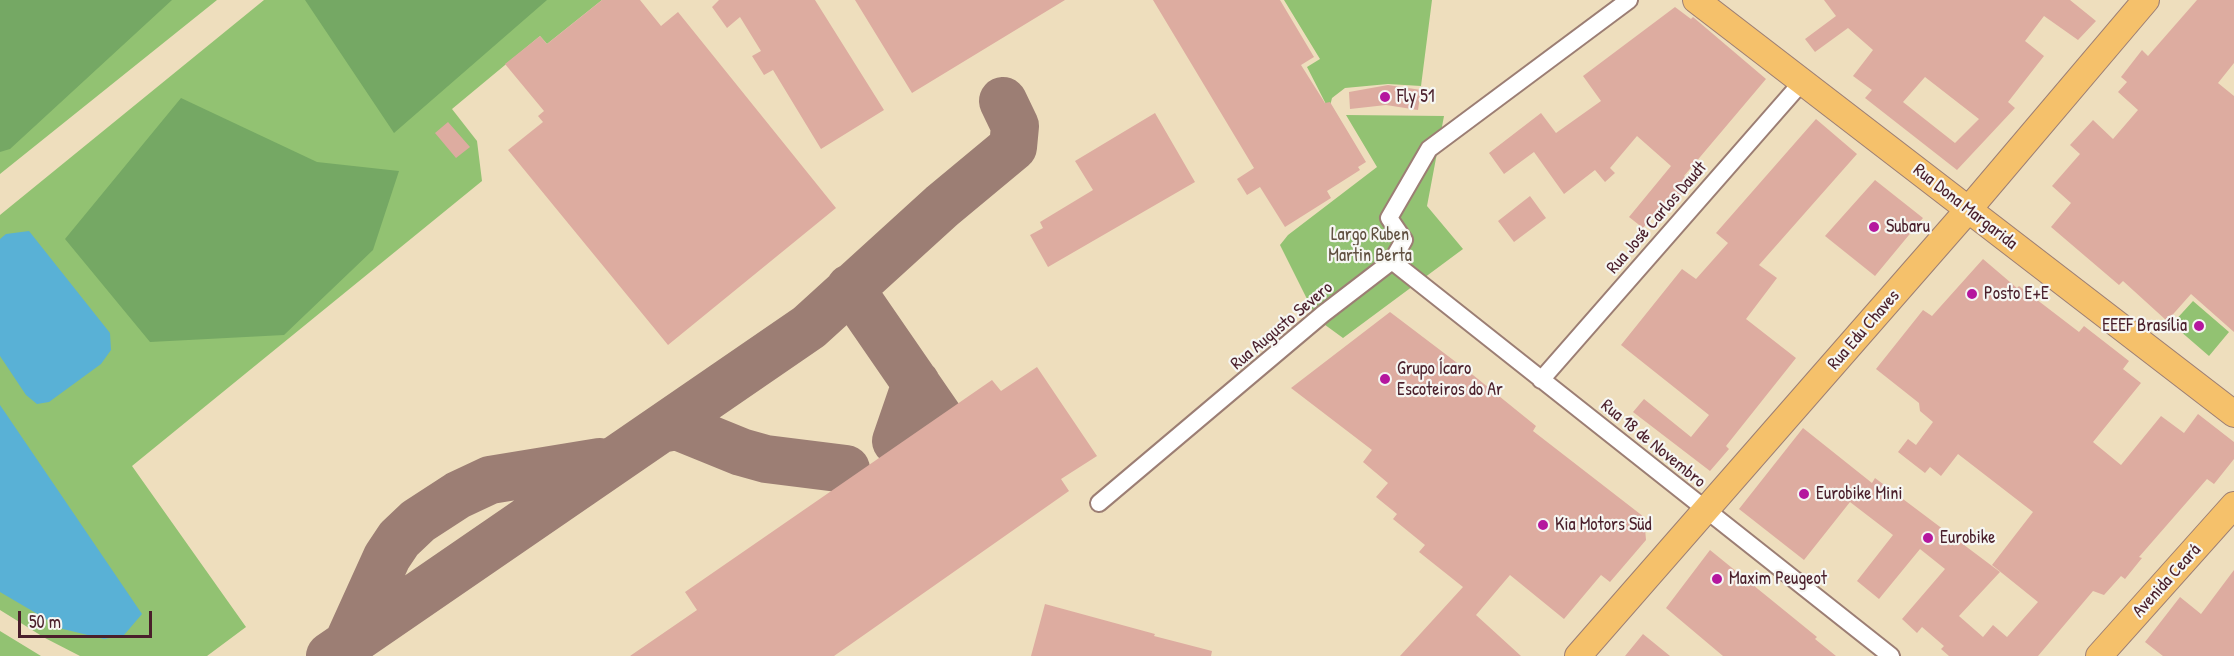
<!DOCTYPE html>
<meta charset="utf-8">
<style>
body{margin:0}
#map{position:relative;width:2234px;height:656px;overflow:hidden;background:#eedebd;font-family:"Patrick Hand",sans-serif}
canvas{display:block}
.scale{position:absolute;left:18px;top:611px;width:134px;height:27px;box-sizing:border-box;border:3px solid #4a1f2b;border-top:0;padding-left:8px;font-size:18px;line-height:21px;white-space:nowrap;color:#4a1f2b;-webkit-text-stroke:4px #f6f6f2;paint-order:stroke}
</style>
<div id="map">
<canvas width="2234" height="656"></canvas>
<div class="scale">50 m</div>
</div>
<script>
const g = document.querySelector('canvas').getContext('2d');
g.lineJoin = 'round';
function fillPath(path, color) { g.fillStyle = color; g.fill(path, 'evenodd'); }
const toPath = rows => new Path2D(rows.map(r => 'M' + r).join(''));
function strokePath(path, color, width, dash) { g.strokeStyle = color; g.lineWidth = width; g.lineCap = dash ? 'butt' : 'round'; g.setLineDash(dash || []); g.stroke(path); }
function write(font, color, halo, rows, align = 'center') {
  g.font = font + ' "Patrick Hand",sans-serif'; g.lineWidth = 4.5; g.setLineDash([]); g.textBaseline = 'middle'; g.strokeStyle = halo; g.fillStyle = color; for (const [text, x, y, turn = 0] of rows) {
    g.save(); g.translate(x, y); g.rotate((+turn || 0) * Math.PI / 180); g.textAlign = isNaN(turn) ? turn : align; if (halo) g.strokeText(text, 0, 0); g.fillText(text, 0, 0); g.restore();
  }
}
fillPath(toPath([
 [0,0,217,0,0,174],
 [264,0,602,0,547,44,540,36,452,109,477,141,482,181,132,466,246,627,207,656,80,656,45,638,0,610,0,215],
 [1284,0,1432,0,1421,86,1388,84,1345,88,1332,98,1329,110,1307,67,1320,59],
 [1346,115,1444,116,1427,206,1463,249,1343,338,1317,319,1280,245,1288,235,1377,167],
 [2193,301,2229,332,2209,356,2172,324],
 [0,631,41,656,0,656]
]), '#92c272');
fillPath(toPath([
 [0,0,172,0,10,149,0,152],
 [305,0,547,0,394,133],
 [181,98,317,162,399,171,373,250,284,335,150,342,65,239]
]), '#75a864');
fillPath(toPath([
 [29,231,110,333,111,350,101,364,49,402,37,404,26,395,0,356,0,239,6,234],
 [0,405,142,614,124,635,104,639,63,629,0,592]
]), '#59b1d6');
strokePath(toPath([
 [850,288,943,423],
 [661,429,677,426,741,452,766,459,846,469],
 [896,441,916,383],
 [348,643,387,557,399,539,418,521,458,495,490,480,600,462],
 [330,656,809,327,942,206,1013,147,1015,126,1003,101]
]), '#9c7e74', 48);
fillPath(toPath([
 [602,0,640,0,661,26,678,12,836,208,668,345,508,150,543,122,538,116,544,111,505,64,540,36,547,44],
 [719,0,815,0,884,110,821,149,773,70,764,75,752,56,761,51,740,17,727,28,712,7],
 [855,0,1065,0,912,93],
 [1153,0,1280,0,1314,57,1301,65,1325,103,1330,102,1366,162,1358,167,1360,170,1327,191,1331,198,1285,227,1260,187,1247,195,1237,179,1254,168],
 [1824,0,2070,0,2096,21,2078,40,2044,16,2025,41,2044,56,2008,102,2015,108,1957,170,1865,98,1872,90,1853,76,1873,50,1848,28,1815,52,1805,39,1836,16],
 [1925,77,1979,119,1955,143,1903,102],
 [2197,0,2234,0,2234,63,2218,83,2234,96,2234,332,2191,294,2167,321,2123,281,2119,285,2051,227,2071,203,2052,186,2080,154,2070,145,2093,120,2113,139,2138,110,2118,92,2127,82,2121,77,2142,50,2148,56],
 [1675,7,1691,19,1693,17,1766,79,1684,176,1691,183,1665,213,1659,209,1643,228,1629,217,1671,166,1637,136,1610,168,1615,173,1605,182,1595,170,1564,194,1534,152,1504,174,1489,153,1541,113,1556,133,1601,101,1583,76],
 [1388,85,1421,90,1418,110,1386,105,1350,109,1349,92],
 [1155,113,1195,182,1048,267,1030,235,1043,228,1040,222,1093,190,1075,161],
 [1816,119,1857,154,1759,265,1777,278,1746,319,1796,358,1726,446,1729,449,1710,471,1633,412,1644,399,1691,437,1709,415,1621,345,1682,269,1696,279,1728,243,1716,233],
 [448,122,470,147,456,158,435,133],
 [1875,180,1923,218,1875,276,1825,236],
 [1530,196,1546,218,1514,242,1498,221],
 [1983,259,2017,288,2019,286,2079,332,2084,326,2129,361,2123,369,2141,383,2093,442,2121,465,2161,416,2184,433,2198,414,2234,442,2234,459,2214,484,2207,479,2139,557,2142,558,2125,579,2121,576,2104,595,2093,591,2038,656,1949,656,1941,649,1944,646,1922,627,1917,633,1902,619,1945,569,1920,549,1879,599,1857,581,1893,535,1850,502,1804,560,1739,509,1803,428,1872,483,1875,478,2000,572,1959,616,1983,637,1993,625,2007,637,2038,602,1992,565,2033,512,1958,454,1941,476,1930,467,1925,473,1898,452,1908,439,1916,445,1933,422,1920,411,1919,403,1876,369,1923,310,1932,316],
 [1390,312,1473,375,1536,426,1533,431,1644,517,1646,540,1610,582,1601,575,1564,619,1510,575,1476,615,1521,656,1400,656,1463,587,1419,552,1425,545,1393,519,1397,514,1376,497,1388,483,1363,462,1372,450,1291,388],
 [1037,367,1097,456,1061,479,1069,491,834,656,630,656,697,610,685,592,992,380,1001,391],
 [1710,550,1817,637,1815,639,1836,656,1723,656,1666,608],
 [2234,570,2234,656,2163,656,2145,642,2180,597,2201,614],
 [1045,604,1155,634,1154,636,1212,651,1211,656,1031,656],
 [1643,634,1670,656,1625,656]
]), '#ddaca0');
const street = toPath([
 [1392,261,1891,656],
 [1541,380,1802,82],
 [1099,503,1323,314,1392,261,1404,240,1389,218,1429,149,1629,0]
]);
const primary = toPath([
 [1696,0,2234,414],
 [1578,656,1968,210,2146,0],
 [2099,656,2234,505]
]);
strokePath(street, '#9c7e74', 20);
strokePath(primary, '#9c7e74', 28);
strokePath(street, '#fff', 16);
strokePath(primary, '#f5c16b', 26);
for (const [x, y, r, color] of [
 [1385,97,6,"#b5179e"],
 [1874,227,6,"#b5179e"],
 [1972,294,6,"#b5179e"],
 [2199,326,6,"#b5179e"],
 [1385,379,6,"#b5179e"],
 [1804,494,6,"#b5179e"],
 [1543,525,6,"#b5179e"],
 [1928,538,6,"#b5179e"],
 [1717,579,6,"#b5179e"]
]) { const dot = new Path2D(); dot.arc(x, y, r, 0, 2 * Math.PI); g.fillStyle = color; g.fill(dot); strokePath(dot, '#f6f6f2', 2); }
write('18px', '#4a1f2b', '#f6f6f2', [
 ["Fly 51",1397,97],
 ["Subaru",1886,227],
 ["Posto E+E",1984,294],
 ["EEEF Brasília",2187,326,"right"],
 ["Grupo Ícaro",1397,369],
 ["Escoteiros do Ar",1397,390],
 ["Eurobike Mini",1816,494],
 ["Kia Motors Süd",1555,525],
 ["Eurobike",1940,538],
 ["Maxim Peugeot",1729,579]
], 'left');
write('18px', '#4a1f2b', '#f6f6f2', [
 ["Rua Dona Margarida",1965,207,38],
 ["Rua José Carlos Daudt",1657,218,-49],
 ["Rua Augusto Severo",1282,326,-40],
 ["Rua Edu Chaves",1864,330,-49],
 ["Rua 18 de Novembro",1653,444,39],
 ["Avenida Ceará",2167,581,-48]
]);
write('18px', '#605040', '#f6f6f2', [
 ["Largo Ruben",1370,235],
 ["Martin Berta",1370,256]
]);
</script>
